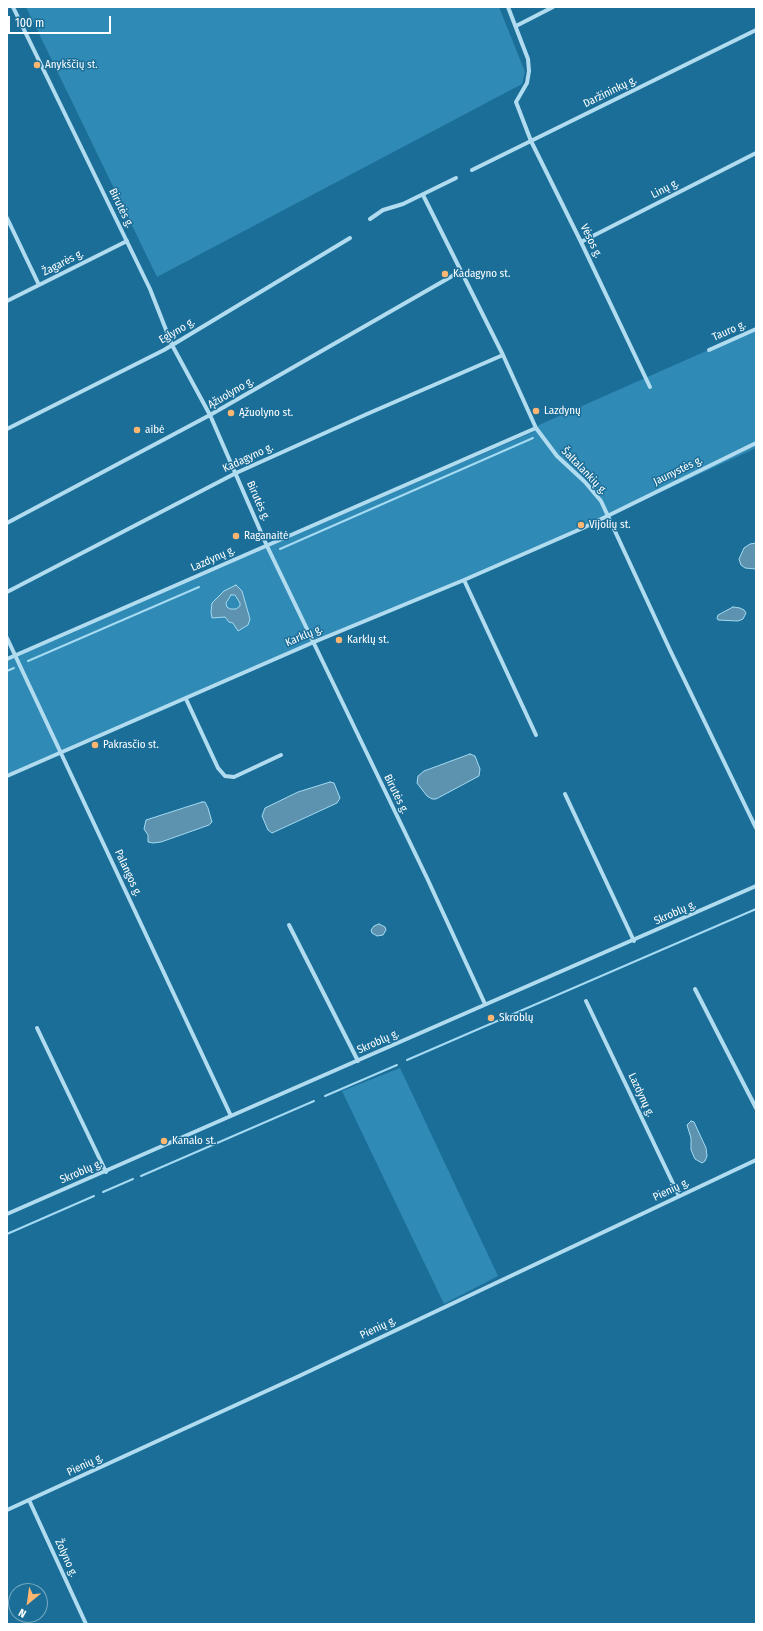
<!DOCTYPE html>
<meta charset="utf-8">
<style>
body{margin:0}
#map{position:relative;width:763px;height:1631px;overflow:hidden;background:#1b6e98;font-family:"Fira Sans Condensed",sans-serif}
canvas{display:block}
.frame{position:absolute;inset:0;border:8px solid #fff;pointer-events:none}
.north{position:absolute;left:8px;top:1583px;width:40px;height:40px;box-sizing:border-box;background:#1b6e98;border:1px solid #76a8c1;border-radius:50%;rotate:209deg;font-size:11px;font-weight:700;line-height:16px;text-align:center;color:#fff}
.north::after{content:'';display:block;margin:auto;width:14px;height:18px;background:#ffb670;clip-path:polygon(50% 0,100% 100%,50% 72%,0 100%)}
.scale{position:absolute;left:8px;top:16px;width:103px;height:18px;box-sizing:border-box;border:2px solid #fff;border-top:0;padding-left:5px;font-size:12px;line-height:14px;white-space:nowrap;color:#fff;-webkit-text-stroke:3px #1b6e98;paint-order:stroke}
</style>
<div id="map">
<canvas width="763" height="1631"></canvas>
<div class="frame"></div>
<div class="north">N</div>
<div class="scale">100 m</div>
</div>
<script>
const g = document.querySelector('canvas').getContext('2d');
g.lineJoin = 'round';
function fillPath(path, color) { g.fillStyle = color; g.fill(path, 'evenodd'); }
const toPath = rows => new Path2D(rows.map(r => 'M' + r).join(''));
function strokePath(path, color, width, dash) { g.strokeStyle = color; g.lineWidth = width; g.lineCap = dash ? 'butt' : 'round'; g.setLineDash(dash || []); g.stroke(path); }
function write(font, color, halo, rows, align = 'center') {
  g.font = font + ' "Fira Sans Condensed",sans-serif'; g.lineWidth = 3; g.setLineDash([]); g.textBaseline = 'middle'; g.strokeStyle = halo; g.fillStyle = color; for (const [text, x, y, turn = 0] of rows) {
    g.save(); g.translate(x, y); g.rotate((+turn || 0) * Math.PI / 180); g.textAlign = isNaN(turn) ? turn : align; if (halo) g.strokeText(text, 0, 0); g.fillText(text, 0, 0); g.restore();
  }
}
fillPath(toPath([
 [26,7,499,7,525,72,522,84,157,277],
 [756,329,756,448,583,528,314,642,7,776,7,659,533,432,539,425],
 [400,1068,498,1276,444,1304,342,1091]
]), '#2f8ab5');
const water = toPath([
 [756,543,756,569,745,568,741,565,739,559,744,548,750,544,756,543],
 [236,585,242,591,250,619,248,625,238,631,233,623,229,622,225,617,212,618,211,612,212,603,224,591,236,585],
 [231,595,235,595,240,603,240,606,236,609,230,609,227,607,226,603,231,595],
 [733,607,740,608,744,610,746,613,743,619,738,621,718,620,717,618,718,615,733,607],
 [470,754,475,756,480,769,479,776,436,799,432,799,427,796,417,783,418,776,424,771,470,754],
 [330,782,334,783,340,798,337,803,272,833,268,830,262,816,265,808,298,792,330,782],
 [202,802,205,802,208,808,212,822,209,825,161,842,153,843,148,842,148,835,144,829,146,820,202,802],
 [379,924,385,927,386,930,383,935,377,936,372,933,371,930,374,926,379,924],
 [691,1121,694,1122,706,1148,707,1156,705,1161,702,1163,695,1159,691,1150,691,1138,687,1125,691,1121]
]);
fillPath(water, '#5e93af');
strokePath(water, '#a4daf2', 1);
strokePath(toPath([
 [280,549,533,438],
 [28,661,199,587],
 [7,671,14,668],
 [407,1060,756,909],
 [325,1096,397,1065],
 [141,1176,314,1101],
 [103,1192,133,1179],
 [7,1234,94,1196]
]), '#a4daf2', 2);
strokePath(toPath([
 [13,7,150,289,172,345,210,415,267,546,427,878,485,1004],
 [508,7,528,59,529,71,527,83,516,102,531,141,581,242,650,387],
 [516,26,553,7],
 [472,170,756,30],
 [423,195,503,355,536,428,557,456,585,482,601,501,670,650,756,828],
 [7,218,39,285],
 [370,219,383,210,403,204,456,178],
 [581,242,756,153],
 [7,301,127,241],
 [709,350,756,329],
 [7,429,164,350,350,238],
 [7,523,210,415,461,271],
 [464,580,536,735],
 [7,592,236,473,367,414,503,355],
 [7,638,231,1116],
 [7,659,536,428],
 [186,699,218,768,225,776,234,777,281,755],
 [7,776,314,642,464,580,583,528,756,443],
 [565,794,634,941],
 [289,925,358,1061],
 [695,989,756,1108],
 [586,1001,679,1196],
 [37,1028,106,1172],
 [7,1214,756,886],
 [29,1500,86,1624],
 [7,1510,297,1377,756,1160]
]), '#b1dcf0', 4);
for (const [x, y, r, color] of [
 [37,65,4,"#ffb670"],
 [445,274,4,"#ffb670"],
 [536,411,4,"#ffb670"],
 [231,413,4,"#ffb670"],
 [137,430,4,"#ffb670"],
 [581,525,4,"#ffb670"],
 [236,536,4,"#ffb670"],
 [339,640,4,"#ffb670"],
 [95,745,4,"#ffb670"],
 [491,1018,4,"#ffb670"],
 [164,1141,4,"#ffb670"]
]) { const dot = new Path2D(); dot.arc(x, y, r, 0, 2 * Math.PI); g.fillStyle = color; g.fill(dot); strokePath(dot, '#1b6e98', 1.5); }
write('11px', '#fff', '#1b6e98', [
 ["Anykščių st.",45,65],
 ["Kadagyno st.",453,274],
 ["Lazdynų",544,411],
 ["Ąžuolyno st.",239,413],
 ["aibė",145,430],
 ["Vijolių st.",589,525],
 ["Raganaitė",244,536],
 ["Karklų st.",347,640],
 ["Pakrasčio st.",103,745],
 ["Skroblų",499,1018],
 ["Kanalo st.",172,1141]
], 'left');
write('11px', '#fff', '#1b6e98', [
 ["Daržininkų g.",610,92,-26],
 ["Linų g.",665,189,-27],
 ["Birutės g.",121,208,64],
 ["Vėsos g.",591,241,64],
 ["Žagarės g.",63,263,-27],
 ["Eglyno g.",177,331,-31],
 ["Tauro g.",729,331,-24],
 ["Ąžuolyno g.",231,393,-30],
 ["Kadagyno g.",248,458,-25],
 ["Šaltalankių g.",584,471,46],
 ["Jaunystės g.",678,471,-26],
 ["Birutės g.",258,501,66],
 ["Lazdynų g.",213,559,-24],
 ["Karklų g.",304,636,-23],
 ["Birutės g.",396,794,64],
 ["Palangos g.",128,873,65],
 ["Skroblų g.",675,913,-24],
 ["Skroblų g.",378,1042,-24],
 ["Lazdynų g.",641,1095,65],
 ["Skroblų g.",81,1172,-23],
 ["Pienių g.",671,1190,-25],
 ["Pienių g.",378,1328,-25],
 ["Pienių g.",85,1465,-25],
 ["Žolyno g.",66,1558,66]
]);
</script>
